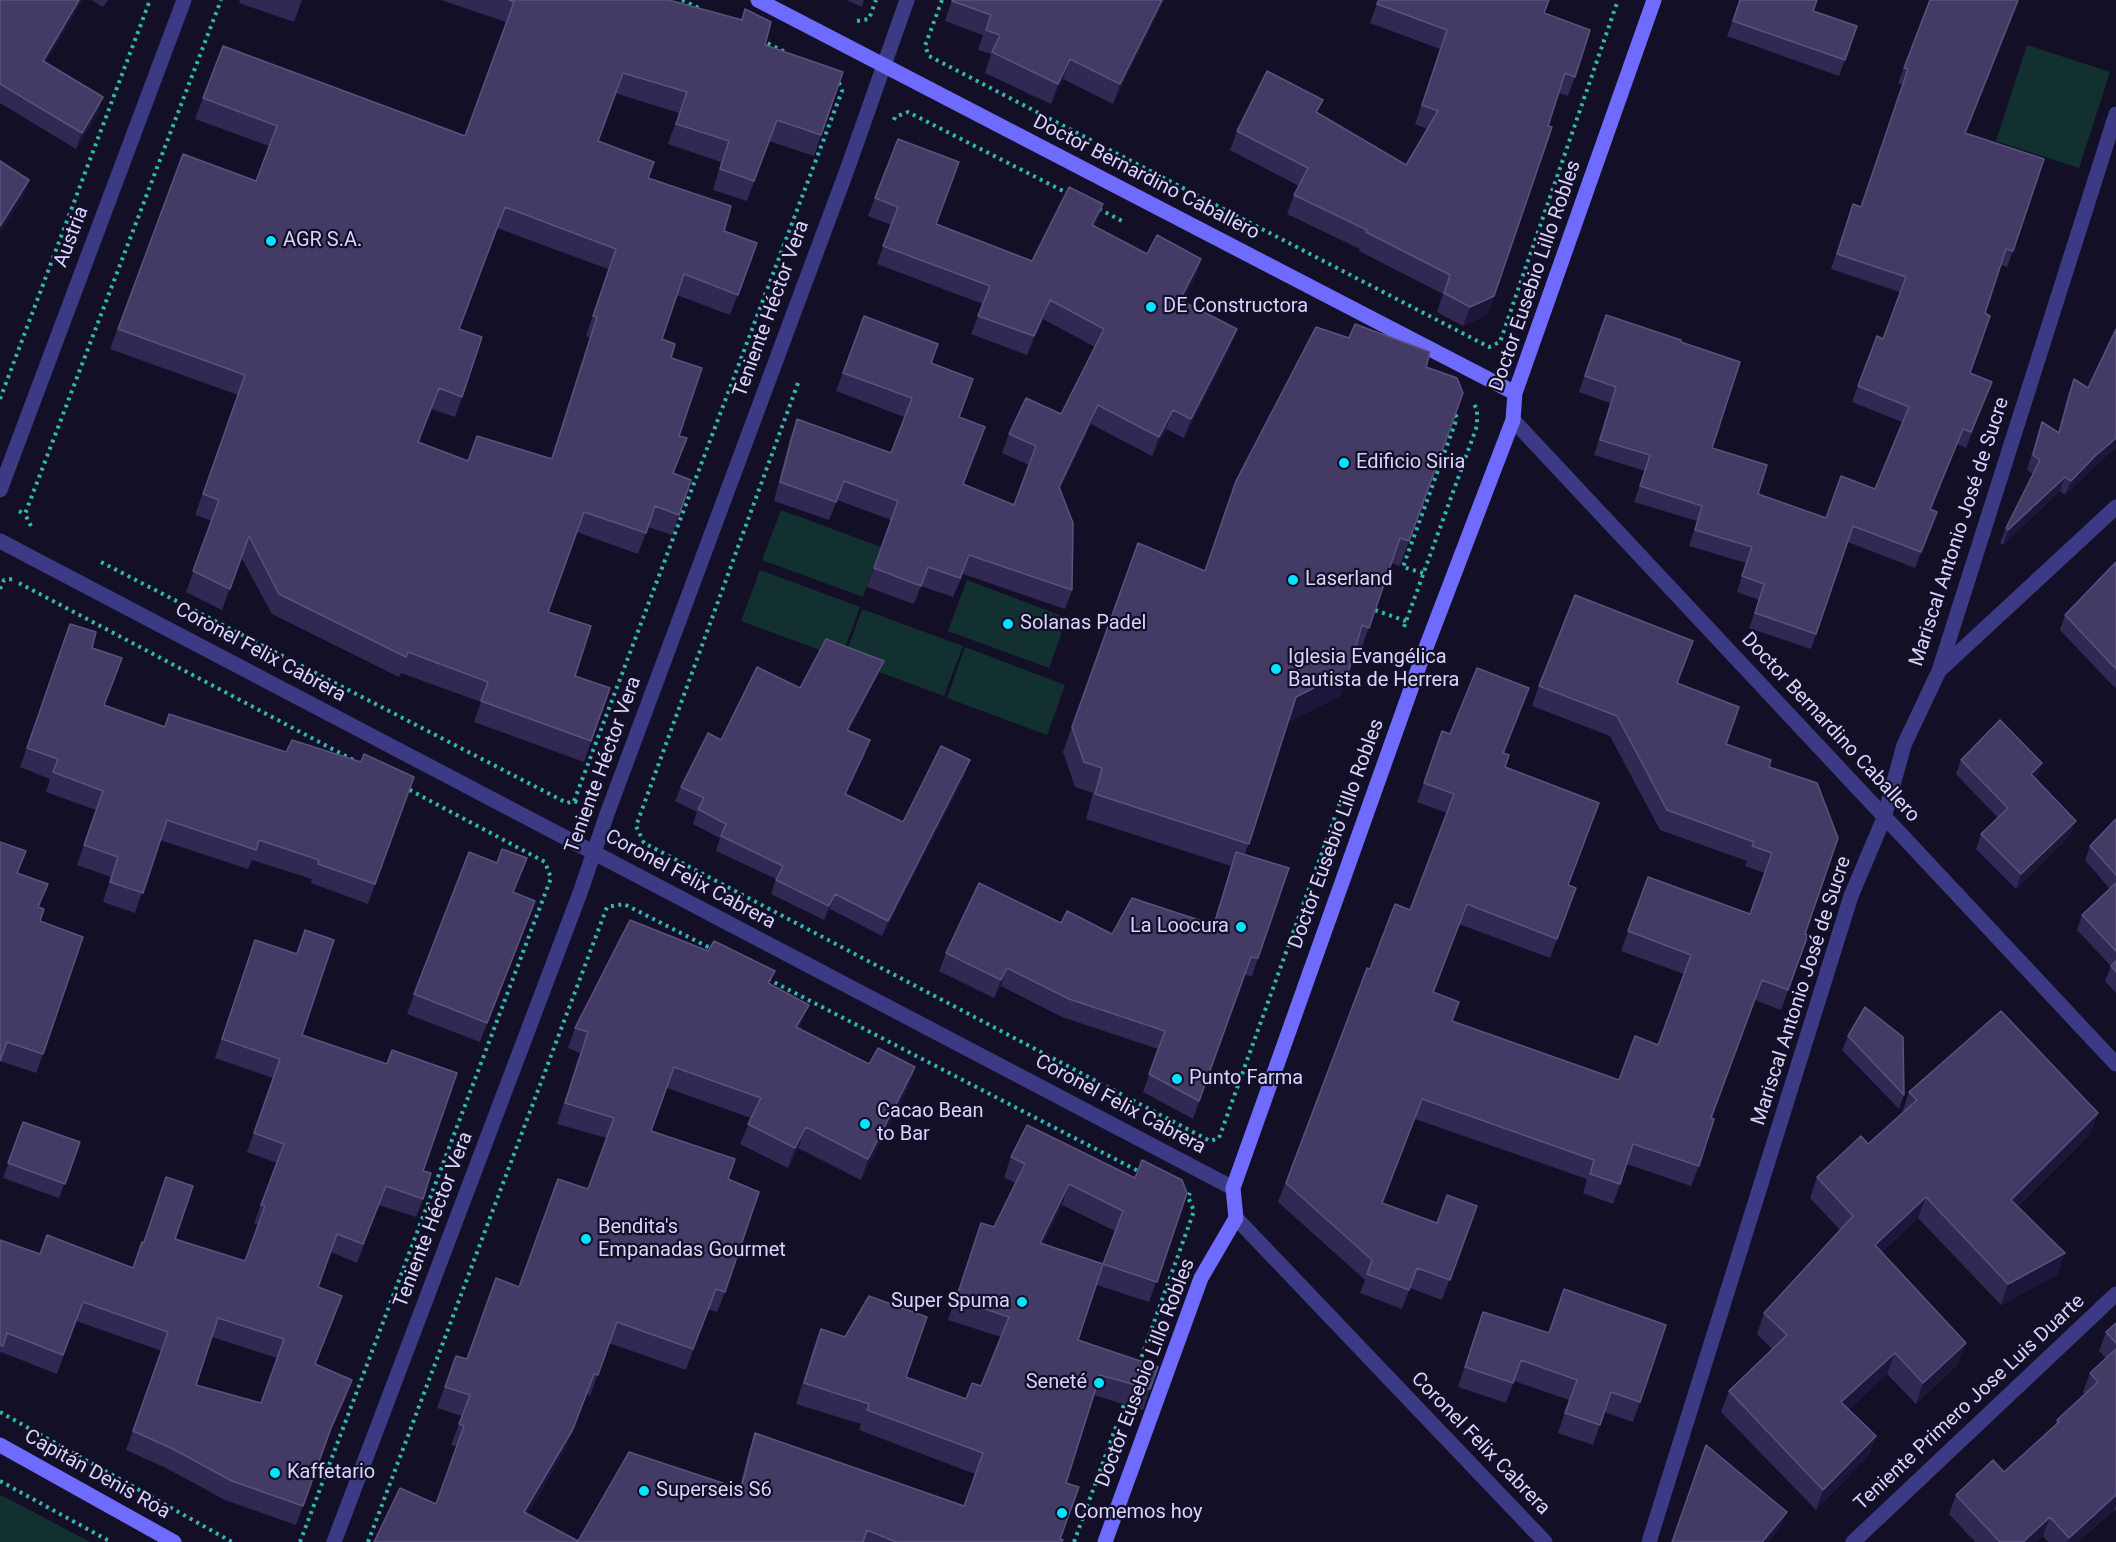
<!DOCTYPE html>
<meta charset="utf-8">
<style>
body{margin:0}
canvas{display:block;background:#130f26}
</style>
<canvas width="2116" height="1542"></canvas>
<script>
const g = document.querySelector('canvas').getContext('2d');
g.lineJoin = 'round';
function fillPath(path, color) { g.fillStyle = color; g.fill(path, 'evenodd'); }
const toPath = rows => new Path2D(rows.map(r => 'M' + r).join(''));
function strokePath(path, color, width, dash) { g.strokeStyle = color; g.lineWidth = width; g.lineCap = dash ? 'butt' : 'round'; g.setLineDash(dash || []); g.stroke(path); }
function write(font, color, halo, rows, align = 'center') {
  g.font = font + ' Roboto,sans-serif'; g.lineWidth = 4.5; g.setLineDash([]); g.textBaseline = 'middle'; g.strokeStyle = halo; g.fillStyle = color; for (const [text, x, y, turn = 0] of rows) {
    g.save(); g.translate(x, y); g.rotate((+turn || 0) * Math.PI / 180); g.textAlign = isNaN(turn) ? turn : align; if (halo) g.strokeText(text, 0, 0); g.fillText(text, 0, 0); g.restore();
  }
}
fillPath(toPath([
 [2027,45,2110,72,2079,168,1996,141],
 [781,510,881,547,863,597,762,560],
 [760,570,860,607,841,658,741,621],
 [967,580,1067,618,1049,668,948,631],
 [862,609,963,646,944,696,844,659],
 [965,647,1065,685,1047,735,947,698],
 [0,1495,5,1497,90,1542,0,1542]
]), '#12302f');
strokePath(toPath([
 [682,0,701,9],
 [942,0,925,46,929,56,1489,347,1500,342,1618,0],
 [857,21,869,19,876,0],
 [761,40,787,53],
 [894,120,895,117,908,112,1071,195],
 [1099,209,1124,222],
 [798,383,636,826,644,843,1210,1141,1219,1138,1346,786],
 [0,399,150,0],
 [19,511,25,514],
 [31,526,25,514,221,0],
 [101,562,567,803,574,801,581,804],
 [1423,573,1403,567,1457,418,1454,412],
 [19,583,357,762],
 [0,589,4,580,13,579],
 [1375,610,1406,621],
 [1404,627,1477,426,1477,410,1473,402],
 [574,801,842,91,838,80],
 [768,979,1142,1173],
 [1139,1364,1194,1211,1188,1197,1190,1193],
 [0,1412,232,1542],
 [0,1481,111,1542],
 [300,1542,551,878,545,862,406,788],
 [368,1542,607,907,624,904,714,950],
 [1074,1542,1125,1402]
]), '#2fb8b0', 4, [3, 4.5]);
strokePath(toPath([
 [1513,420,2116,1064],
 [0,490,184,0],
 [0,541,1233,1188],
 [1941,669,2116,507],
 [1236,1218,1545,1542],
 [334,1542,580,893,607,814,847,170,907,0],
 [1649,1542,1851,896,1884,818,1904,745,1939,671,2116,114],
 [1853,1542,2116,1294]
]), '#3d3a85', 15);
strokePath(toPath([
 [758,0,1515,393],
 [0,1445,174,1542],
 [1105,1542,1201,1278,1236,1218,1233,1188,1422,658,1513,420,1515,393,1654,0]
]), '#6f6bff', 15);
fillPath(toPath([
 [0,0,82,0,45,63,98,113,76,149,0,103],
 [91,0,108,0,103,7],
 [240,0,302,0,294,22,239,3],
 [441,0,669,0,741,20,745,9,765,45,821,135,814,156,769,141,747,201,713,190,721,162,668,144,679,113,615,93,598,141,724,231,757,243,730,315,677,295,662,339,671,358,679,436,673,473,679,515,672,535,648,527,638,554,577,532,548,612,575,676,610,688,584,762,474,722,481,702,401,673,399,677,272,614,241,557,222,610,186,592,212,521,195,515,238,395,110,349,183,154,256,181,269,146,195,119,223,46,465,136,506,22],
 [497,228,608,269,586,336,590,338,551,458,468,461,419,442,431,409,455,417,462,397,459,329],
 [846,0,864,0,862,7],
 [952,0,1164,0,1113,104,1063,79,1051,104,985,73,991,54,978,50,983,35,945,21],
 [1378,0,1544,13,1575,77,1568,96,1559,93,1494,296,1487,315,1463,326,1437,312,1443,294,1359,251,1360,249,1287,214,1294,195,1299,186,1230,150,1237,131,1318,113,1406,165,1427,129,1415,124,1440,49,1370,23],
 [1740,0,1813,11,1857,26,1839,76,1727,36],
 [1930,0,2019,0,1966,133,2013,251,2007,267,2001,265,1985,313,1970,373,1992,382,1966,448,1957,444,1931,510,1937,512,1915,568,1848,542,1811,649,1749,628,1759,600,1737,592,1746,563,1689,546,1697,521,1634,502,1645,471,1594,455,1610,403,1579,392,1600,330,1681,342,1712,448,1758,494,1826,518,1875,489,1902,422,1852,402,1858,386,1883,339,1900,292,1831,269,1853,204,1861,207,1903,85,1898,83],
 [898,139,936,224,1032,261,1097,222,1094,226,1147,254,1201,259,1195,278,1182,301,1237,329,1230,348,1184,438,1166,429,1152,456,1091,424,1060,489,1072,590,1065,609,963,574,953,597,921,586,914,604,867,587,891,520,837,500,829,520,774,501,790,438,797,419,891,453,904,417,836,391,864,316,931,363,959,417,963,484,1014,505,1029,465,1002,453,1009,434,1061,414,1095,347,1043,319,1027,355,971,334,983,304,877,264,891,225,868,216],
 [1426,367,1463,393,1400,566,1391,563,1360,653,1354,651,1340,696,1288,722,1245,854,1289,868,1252,976,1245,975,1193,1119,1143,1092,1158,1049,1062,1017,1001,986,994,998,939,971,946,953,1061,923,1112,934,1213,925,1231,866,1086,819,1093,793,1075,787,1063,752,1138,543,1205,571,1236,481],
 [2074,379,2090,471,2065,495,2060,491,2003,545,2000,543,2006,528,2033,474,2027,470,2037,436,2042,422,2058,433,2068,394],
 [2116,562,2116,687,2115,688,2060,630,2065,615],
 [70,624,92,648,105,706,164,726,169,714,286,752,361,762,414,777,368,904,311,883,312,879,252,860,248,869,160,840,135,913,103,902,111,877,77,865,96,810,46,792,50,779,20,767],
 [878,675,849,730,865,755,846,794,903,822,965,775,882,936,830,909,824,920,771,894,776,879,716,851,720,838,693,824,697,812,675,801,681,787,721,740,800,688],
 [1677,683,1726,744,1769,767,1805,934,1808,935,1781,1010,1755,1000,1711,1118,1699,1166,1691,1186,1627,1164,1613,1204,1583,1193,1587,1179,1415,1119,1382,1203,1437,1223,1477,1206,1442,1300,1410,1288,1402,1309,1360,1293,1365,1280,1278,1202,1367,968,1370,969,1410,910,1447,813,1417,802,1442,731,1450,734,1529,688,1504,754,1505,767,1568,885,1576,888,1550,958,1459,924,1434,993,1452,1021,1619,1080,1658,1045,1684,974,1621,951,1648,877,1750,914,1765,873,1745,866,1747,861,1660,830,1610,736,1532,706,1539,686],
 [1961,760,2042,763,2035,779,2070,835,2016,889,1976,849,1981,834,1998,818,1956,774],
 [2116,819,2116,993,2105,981,2111,966,2077,930,2082,915,2110,889,2085,860,2090,846],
 [17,873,39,908,40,921,43,1054,36,1073,0,1061],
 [514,892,528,920,480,1042,407,1014,414,994],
 [305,930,302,1035,423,1171,423,1199,416,1217,379,1205,357,1263,331,1252,318,1287,342,1296,315,1364,345,1399,324,1447,296,1525,225,1500,166,1468,126,1450,162,1351,76,1321,57,1374,1,1352,0,1354,0,1240,40,1254,133,1268,144,1242,166,1177,175,1239,245,1261,258,1225,254,1223,277,1163,247,1152,273,1078,215,1058,255,940,296,954],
 [212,1337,277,1358,261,1403,196,1385],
 [770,984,801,1026,800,1029,869,1064,915,1067,908,1088,861,1180,798,1148,788,1168,740,1144,751,1118,667,1088,651,1131,728,1179,725,1292,717,1312,708,1309,686,1370,609,1343,590,1396,587,1394,565,1450,527,1514,578,1541,739,1489,748,1454,755,1433,964,1506,975,1474,859,1430,861,1424,796,1404,813,1350,821,1329,906,1377,966,1399,981,1386,1001,1337,948,1320,981,1223,994,1227,1015,1183,1004,1177,1011,1157,1135,1178,1187,1193,1149,1302,1097,1285,1078,1340,1150,1389,1143,1410,1094,1395,1066,1483,1060,1539,1062,1542,374,1542,436,1504,457,1446,451,1445,462,1416,437,1408,456,1356,467,1359,588,1189,607,1138,557,1124,580,1053,568,1048,575,1028],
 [1062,1205,1115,1231,1103,1264,1043,1243],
 [1848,1036,1904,1095,1899,1109,1842,1050],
 [1909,1092,2098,1113,2090,1134,2018,1206,2058,1274,2001,1305,1918,1218,1882,1252,1958,1364,1916,1404,1887,1374,1849,1409,1876,1436,1868,1456,1816,1510,1721,1412,1729,1391,1772,1349,1757,1334,1764,1313,1840,1230,1810,1198,1817,1177,1868,1144,1902,1113],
 [23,1122,80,1142,59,1198,3,1178],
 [2116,1323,2116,1511,2114,1510,2078,1542,2048,1542,2043,1536,2036,1542,1975,1542,1949,1514,1956,1495,2004,1472,2055,1425,2057,1420,2085,1394,2083,1392,2090,1373,2106,1358,2099,1351,2106,1332],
 [1476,1332,1640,1402,1633,1422,1604,1412,1593,1445,1558,1433,1569,1400,1514,1381,1506,1403,1458,1387]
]), '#312854');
fillPath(toPath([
 [79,0,82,0,37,77,43,61],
 [1162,0,1164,0,1113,104,1120,84],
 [2018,0,2019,0,1960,148,1965,133],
 [1070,59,1063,79,1051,104,1058,84],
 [103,97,98,113,76,149,82,133],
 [29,180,24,196,0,233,0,226],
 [1103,204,1097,222,1086,244,1092,225],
 [1201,259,1195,278,1173,319,1180,300],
 [1494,296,1487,315,1463,326,1470,307],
 [1050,300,1043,319,1027,355,1034,336],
 [1237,329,1230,348,1184,438,1191,419],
 [1098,405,1091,424,1052,505,1059,487],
 [1173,410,1166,429,1152,456,1159,437],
 [1963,429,1957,444,1924,525,1930,509],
 [2116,438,2116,448,2090,471,2065,495,2071,481,2095,456],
 [2065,477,2060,491,2003,545,2008,530],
 [884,661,878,675,842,744,847,730],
 [1349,670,1340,696,1287,723,1296,697],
 [870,740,865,755,840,808,845,794],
 [970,760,965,775,882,936,888,921],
 [2042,763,2037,778,2025,789,2031,774],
 [2076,821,2070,835,2016,889,2021,874],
 [835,894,830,909,824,920,829,906],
 [535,901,528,920,480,1042,487,1023],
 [1007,968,1001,986,994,998,1001,980],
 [809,1005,801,1026,789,1047,796,1027],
 [915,1067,908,1088,861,1180,868,1159],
 [2098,1113,2090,1134,2003,1220,2011,1200],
 [806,1127,798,1148,788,1168,795,1148],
 [1069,1184,1062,1205,1033,1263,1040,1243],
 [1926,1197,1918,1218,1868,1266,1875,1245],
 [2065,1253,2058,1274,2001,1305,2008,1284],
 [1966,1343,1958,1364,1916,1404,1923,1383],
 [1895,1353,1887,1374,1834,1422,1841,1402],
 [594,1374,565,1450,516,1532,524,1512],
 [352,1380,345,1399,324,1447,331,1428],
 [1876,1436,1868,1456,1816,1510,1823,1490],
 [2116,1495,2116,1505,2114,1510,2078,1542,2067,1542,2069,1538],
 [1787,1512,1781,1527,1769,1542,1762,1542],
 [2050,1517,2043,1536,2036,1542,2023,1542]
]), '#1d163a');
const building = toPath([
 [0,0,79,0,43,61,103,97,82,133,0,84,0,0],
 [509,0,669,0,742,20,745,9,771,22,765,45,843,72,821,135,777,120,754,181,720,169,729,141,676,124,687,92,623,73,598,141,654,162,648,178,731,206,724,231,757,243,738,295,684,274,662,339,675,344,671,358,702,368,679,436,687,438,673,473,691,480,679,515,655,506,646,533,584,512,548,612,591,626,575,676,610,688,591,741,481,701,488,682,408,652,406,657,279,594,249,536,230,589,193,571,219,500,203,494,245,375,118,329,183,154,256,181,277,126,203,98,223,46,465,136,514,2,509,0],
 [505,207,616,249,593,316,597,317,552,459,477,436,468,461,418,442,439,388,462,397,482,337,459,329,505,207],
 [953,0,1162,0,1120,84,1070,59,1058,84,992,52,1000,35,986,30,991,15,952,1,953,0],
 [1379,0,1549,0,1544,13,1590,30,1575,77,1565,73,1548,126,1552,127,1494,296,1470,307,1444,293,1450,275,1366,232,1367,230,1294,195,1308,168,1237,131,1267,71,1323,100,1316,112,1406,165,1438,111,1422,105,1447,30,1377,4,1379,0],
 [1740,0,1817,0,1813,11,1857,26,1845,60,1733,21,1740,0],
 [1930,0,2018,0,1965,133,2044,159,2013,251,2006,249,1985,313,1990,316,1970,373,1992,382,1971,432,1963,429,1930,509,1937,512,1921,552,1853,526,1816,634,1755,613,1764,584,1742,576,1752,547,1695,530,1702,506,1640,486,1650,455,1600,440,1616,387,1585,376,1606,315,1681,340,1681,342,1740,362,1712,448,1767,465,1758,494,1826,518,1841,476,1875,489,1909,407,1858,386,1877,336,1883,339,1906,277,1837,254,1853,204,1861,207,1908,69,1904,68,1930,0],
 [898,139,959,162,936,224,1032,261,1069,187,1103,204,1092,225,1147,254,1157,235,1201,259,1180,300,1237,329,1191,419,1173,410,1159,437,1098,405,1059,487,1073,523,1072,590,969,555,960,578,928,567,921,586,874,568,898,501,844,481,836,502,780,482,797,419,891,453,912,398,843,373,864,316,938,344,931,363,973,379,959,417,985,427,963,484,1014,505,1036,446,1009,434,1026,398,1061,414,1104,329,1050,300,1034,336,978,316,990,286,883,246,898,207,875,198,898,139],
 [0,161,29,180,0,226,0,161],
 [1355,324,1430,352,1426,367,1457,378,1463,393,1409,541,1400,538,1369,628,1362,625,1349,670,1296,697,1249,844,1095,794,1102,768,1084,762,1072,727,1138,543,1205,571,1236,481,1316,327,1349,338,1355,324],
 [2116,329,2116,438,2095,456,2071,481,2065,477,2008,530,2006,528,2040,460,2033,455,2042,422,2059,433,2074,379,2088,388,2116,329],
 [2116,562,2116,669,2065,615,2116,562],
 [1575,595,1693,641,1677,683,1739,707,1726,744,1771,760,1769,767,1817,783,1838,838,1805,934,1808,935,1788,990,1762,980,1711,1118,1714,1119,1699,1166,1633,1144,1620,1184,1590,1174,1594,1160,1422,1099,1382,1203,1437,1223,1447,1195,1477,1206,1450,1280,1417,1268,1409,1290,1367,1274,1372,1260,1286,1183,1367,968,1370,969,1395,904,1410,910,1454,794,1424,783,1442,731,1450,734,1477,668,1529,688,1503,753,1509,755,1505,767,1599,803,1568,885,1576,888,1557,939,1467,904,1433,992,1459,1002,1452,1021,1619,1080,1635,1036,1658,1045,1691,955,1628,931,1648,877,1750,914,1772,853,1752,846,1754,842,1667,810,1617,716,1539,686,1575,595],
 [70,624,96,632,92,648,122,658,104,705,165,727,169,714,286,752,292,740,361,762,364,754,414,777,375,884,318,864,319,860,259,840,256,850,167,820,143,893,110,882,118,857,84,845,103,791,53,772,58,759,27,748,70,624],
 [826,639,884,661,847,730,870,740,845,794,903,822,941,746,970,760,888,921,835,894,829,906,776,880,783,866,721,836,726,824,698,809,704,798,681,787,708,733,721,740,757,667,800,688,826,639],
 [2000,720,2042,763,2031,774,2076,821,2021,874,1981,834,2008,808,1961,760,2000,720],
 [2116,819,2116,875,2090,846,2116,819],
 [0,842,26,851,17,873,48,884,38,907,44,909,40,921,83,937,43,1054,7,1042,0,1061,0,842],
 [502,849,527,858,513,892,535,901,487,1023,414,994,469,852,497,863,502,849],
 [1236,852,1289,868,1258,958,1251,957,1199,1101,1149,1074,1165,1031,1069,999,1007,968,1001,980,946,953,979,883,1061,923,1067,911,1112,934,1132,898,1214,925,1236,852],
 [2116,883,2116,951,2082,915,2116,883],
 [630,920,708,951,714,941,775,971,768,983,809,1005,796,1027,869,1064,878,1048,915,1067,868,1159,806,1127,795,1148,748,1124,761,1098,674,1067,651,1131,735,1159,728,1179,759,1192,725,1292,716,1289,693,1349,617,1322,598,1375,594,1374,573,1429,524,1512,578,1541,629,1452,741,1489,755,1433,964,1506,983,1453,867,1410,869,1404,804,1383,821,1329,845,1337,869,1296,927,1317,906,1377,966,1399,972,1383,981,1386,1009,1317,956,1299,981,1223,994,1227,1025,1164,1011,1157,1027,1125,1135,1178,1142,1160,1182,1180,1187,1193,1157,1282,1103,1264,1078,1340,1158,1367,1150,1389,1100,1375,1066,1483,1079,1487,1060,1539,1063,1540,1062,1542,896,1542,867,1530,863,1542,374,1542,400,1488,436,1504,464,1426,459,1424,470,1395,445,1387,456,1356,467,1359,496,1278,519,1287,558,1179,588,1189,614,1118,565,1103,588,1032,575,1028,630,920],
 [1069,1184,1123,1211,1103,1264,1040,1243,1069,1184],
 [305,930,334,940,302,1035,387,1064,392,1050,457,1073,423,1171,431,1173,423,1199,386,1186,363,1244,337,1234,318,1287,342,1296,315,1364,352,1380,331,1428,303,1506,232,1481,173,1449,133,1431,168,1332,83,1302,63,1355,7,1333,3,1346,0,1345,0,1240,40,1254,47,1235,133,1268,142,1242,144,1242,166,1177,193,1186,175,1239,245,1261,265,1206,261,1205,284,1144,254,1133,280,1059,222,1039,255,940,297,954,305,930],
 [218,1318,284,1339,261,1403,196,1385,218,1318],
 [2116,961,2116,972,2111,966,2116,961],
 [1865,1007,1903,1037,1904,1095,1848,1036,1865,1007],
 [2001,1011,2098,1113,2011,1200,2065,1253,2008,1284,1926,1197,1875,1245,1966,1343,1923,1383,1895,1353,1841,1402,1876,1436,1823,1490,1729,1391,1787,1335,1764,1313,1853,1216,1817,1177,1861,1136,1868,1144,1917,1100,1909,1092,2001,1011],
 [23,1122,80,1142,65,1184,8,1163,23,1122],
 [1564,1289,1666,1325,1640,1402,1611,1392,1600,1425,1565,1413,1577,1380,1521,1360,1513,1383,1465,1367,1483,1312,1549,1333,1564,1289],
 [2116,1323,2116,1343,2106,1332,2116,1323],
 [2116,1349,2116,1495,2069,1538,2050,1517,2023,1542,2000,1542,1956,1495,1993,1460,2004,1472,2059,1422,2057,1420,2098,1382,2090,1373,2116,1349],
 [1706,1445,1787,1512,1762,1542,1672,1542,1706,1445]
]);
fillPath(building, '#433a66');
strokePath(building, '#5a527e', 1.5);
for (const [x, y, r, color] of [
 [271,241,6,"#00e5ff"],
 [1151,307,6,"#00e5ff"],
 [1344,463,6,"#00e5ff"],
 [1293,580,6,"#00e5ff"],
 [1008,624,6,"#00e5ff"],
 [1276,669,6,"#00e5ff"],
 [1241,927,6,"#00e5ff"],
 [1177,1079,6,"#00e5ff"],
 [865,1124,6,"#00e5ff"],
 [586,1239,6,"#00e5ff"],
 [1022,1302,6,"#00e5ff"],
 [1099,1383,6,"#00e5ff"],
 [275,1473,6,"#00e5ff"],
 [644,1491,6,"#00e5ff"],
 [1062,1513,6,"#00e5ff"]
]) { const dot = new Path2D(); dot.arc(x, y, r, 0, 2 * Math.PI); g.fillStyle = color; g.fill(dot); strokePath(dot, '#130f26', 2); }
write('20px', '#d9d4ff', '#130f26', [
 ["Doctor Bernardino Caballero",1146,178,27],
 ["Austria",72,237,-69],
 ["Doctor Eusebio Lillo Robles",1536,276,-71],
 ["Teniente Héctor Vera",772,309,-70],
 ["Mariscal Antonio José de Sucre",1960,532,-72],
 ["Coronel Felix Cabrera",260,653,28],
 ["Doctor Bernardino Caballero",1830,728,47],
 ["Teniente Héctor Vera",604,765,-70],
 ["Doctor Eusebio Lillo Robles",1337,834,-70],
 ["Coronel Felix Cabrera",690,880,28],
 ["Mariscal Antonio José de Sucre",1802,991,-72],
 ["Coronel Felix Cabrera",1120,1105,28],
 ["Teniente Héctor Vera",434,1220,-69],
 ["Doctor Eusebio Lillo Robles",1146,1373,-69],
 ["Teniente Primero Jose Luis Duarte",1970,1403,-43],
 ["Coronel Felix Cabrera",1480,1444,46],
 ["Capitán Denis Roa",97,1475,29]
]);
write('20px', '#d9d4ff', '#130f26', [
 ["AGR S.A.",283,241],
 ["DE Constructora",1163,307],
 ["Edificio Siria",1356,463],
 ["Laserland",1305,580],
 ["Solanas Padel",1020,624],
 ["Iglesia Evangélica",1288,658],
 ["Bautista de Herrera",1288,681],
 ["La Loocura",1229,927,"right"],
 ["Punto Farma",1189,1079],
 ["Cacao Bean",877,1112],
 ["to Bar",877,1135],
 ["Bendita's",598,1228],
 ["Empanadas Gourmet",598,1251],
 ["Super Spuma",1010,1302,"right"],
 ["Seneté",1087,1383,"right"],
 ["Kaffetario",287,1473],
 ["Superseis S6",656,1491],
 ["Comemos hoy",1074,1513]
], 'left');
</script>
